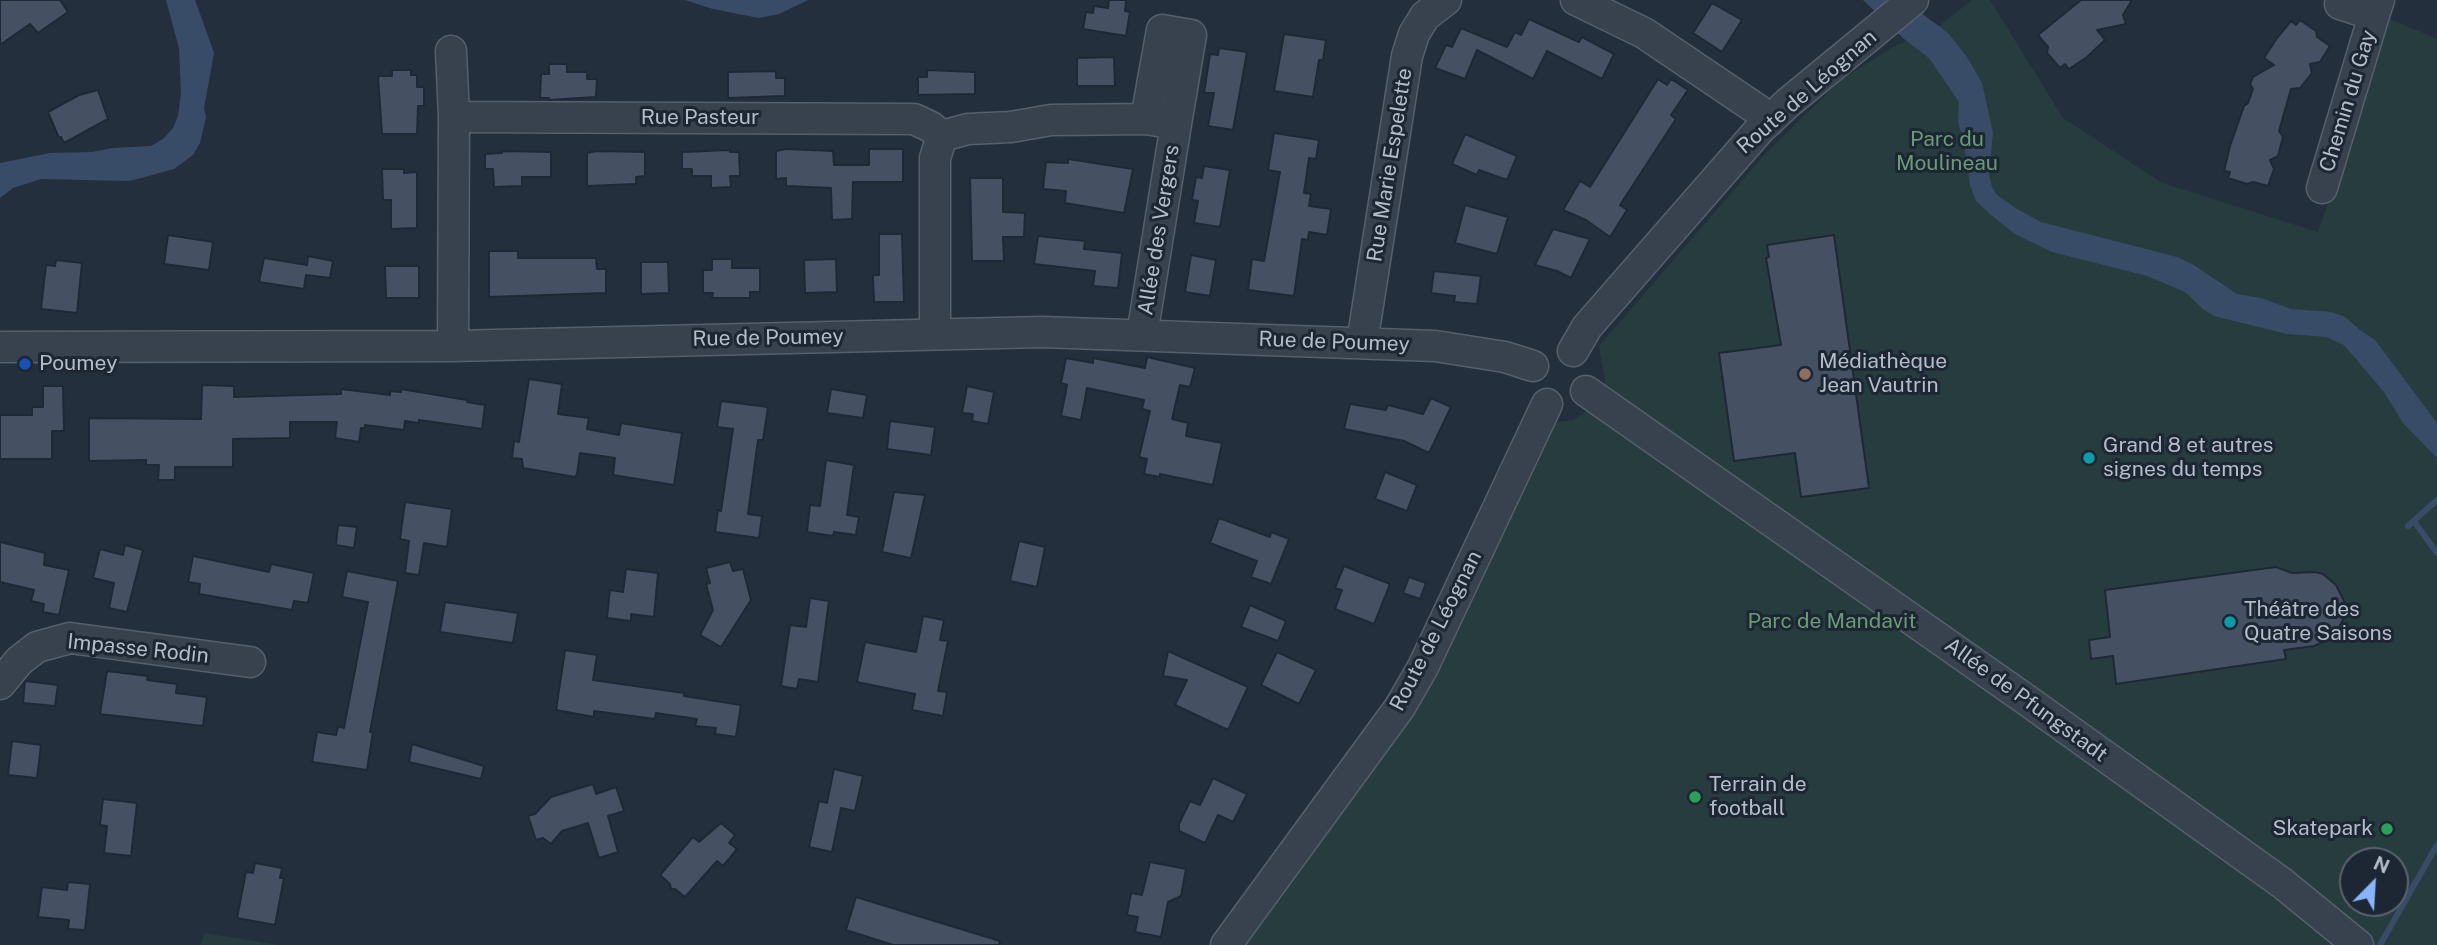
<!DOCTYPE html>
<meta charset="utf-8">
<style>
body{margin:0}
#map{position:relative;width:2437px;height:945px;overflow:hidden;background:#242f3e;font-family:"Public Sans",sans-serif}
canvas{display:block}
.north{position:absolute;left:2339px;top:847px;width:70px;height:70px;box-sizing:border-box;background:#1d2633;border:2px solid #59626f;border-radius:50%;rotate:24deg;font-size:19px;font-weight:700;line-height:28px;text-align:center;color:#b4bcc9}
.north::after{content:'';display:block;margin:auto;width:24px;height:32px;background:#8ab4f8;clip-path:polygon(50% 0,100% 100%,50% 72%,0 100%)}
</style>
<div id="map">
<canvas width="2437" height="945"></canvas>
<div class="north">N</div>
</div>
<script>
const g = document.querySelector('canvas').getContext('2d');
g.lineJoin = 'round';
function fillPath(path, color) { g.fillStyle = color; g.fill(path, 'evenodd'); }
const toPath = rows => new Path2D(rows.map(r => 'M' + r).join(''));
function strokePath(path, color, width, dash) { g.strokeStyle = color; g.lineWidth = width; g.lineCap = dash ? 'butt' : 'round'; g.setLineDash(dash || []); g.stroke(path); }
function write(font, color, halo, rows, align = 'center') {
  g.font = font + ' "Public Sans",sans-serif'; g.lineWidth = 6; g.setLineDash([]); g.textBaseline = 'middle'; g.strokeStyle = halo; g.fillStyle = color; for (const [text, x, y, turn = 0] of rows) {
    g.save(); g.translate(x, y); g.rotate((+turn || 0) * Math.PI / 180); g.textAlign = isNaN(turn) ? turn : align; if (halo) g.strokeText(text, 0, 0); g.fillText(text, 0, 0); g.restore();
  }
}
fillPath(toPath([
 [1972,0,1990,0,2063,118,2162,183,2318,232,2390,19,2437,39,2437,945,1243,945,1552,423,1573,420,1594,406,1604,389,1605,380,1599,346,1766,153,1841,80,1891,48,1939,26],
 [2353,861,2395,861,2395,903,2353,903],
 [204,933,279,945,201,945]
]), '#263c3f');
fillPath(toPath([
 [166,0,195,0,214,53,204,108,206,117,200,143,193,155,174,169,141,178,129,181,41,179,13,188,0,198,0,163,50,153,92,152,113,148,151,146,163,139,173,128,178,116,181,93,179,48],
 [685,0,808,0,779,14,759,18,713,9],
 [1863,0,1904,0,1948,33,1967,57,1982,83,1993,133,1989,174,1992,187,1997,195,2017,209,2041,222,2177,257,2192,264,2237,294,2261,298,2291,309,2331,312,2345,317,2360,330,2375,340,2437,423,2437,458,2403,423,2384,392,2344,345,2326,337,2287,334,2214,316,2203,309,2185,292,2147,276,2052,252,2015,234,1991,215,1976,201,1970,185,1964,143,1958,121,1959,102,1929,58,1904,39]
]), '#394c67');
strokePath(toPath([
 [2416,524,2437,553],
 [2408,526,2437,500],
 [2380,945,2437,845]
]), '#394c67', 6);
const building = toPath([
 [0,0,60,0,68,12,38,33,30,24,0,45,0,0],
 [1109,0,1126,0,1125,11,1130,12,1126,36,1083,29,1086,12,1093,13,1094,6,1108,8,1109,0],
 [2081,0,2132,0,2123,15,2126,24,2097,30,2105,40,2087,57,2069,69,2065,64,2060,68,2047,53,2048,47,2038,35,2081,0],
 [1712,3,1742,20,1722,52,1693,33,1712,3],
 [1529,19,1579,42,1582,37,1614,54,1602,79,1547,51,1533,79,1477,50,1465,79,1435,68,1446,45,1452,47,1461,28,1507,47,1515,32,1521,35,1529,19],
 [2300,20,2316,31,2317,37,2330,46,2320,62,2310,64,2312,73,2300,88,2291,89,2279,131,2283,137,2278,156,2270,160,2274,169,2268,186,2253,182,2247,184,2228,178,2230,172,2224,171,2230,146,2244,106,2248,103,2253,89,2250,84,2253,77,2274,65,2264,58,2277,38,2291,21,2296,25,2300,20],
 [1284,34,1326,40,1323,60,1319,60,1313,97,1274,91,1284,34],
 [1219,48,1247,52,1233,130,1208,126,1214,93,1204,93,1210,54,1218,55,1219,48],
 [1114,57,1115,86,1077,86,1077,58,1114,57],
 [549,64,567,64,567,72,587,72,587,79,597,79,596,97,549,100,549,98,540,98,541,74,549,74,549,64],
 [392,70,411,70,411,75,417,75,417,87,424,87,424,106,418,106,417,134,382,134,378,76,392,76,392,70],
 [927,70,975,72,975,94,918,95,918,77,927,77,927,70],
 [776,71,776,78,785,78,785,96,728,98,728,72,776,71],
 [1658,79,1667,85,1671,79,1688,90,1671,115,1676,119,1620,205,1627,210,1610,237,1586,220,1563,210,1580,181,1590,187,1658,79],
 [98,90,108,119,64,143,61,137,59,138,48,112,79,95,98,90],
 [1274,133,1319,140,1316,159,1309,158,1304,193,1311,194,1309,206,1331,209,1327,235,1309,232,1308,240,1302,239,1294,296,1248,290,1252,259,1264,261,1280,172,1268,170,1274,133],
 [1465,134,1517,156,1507,180,1479,170,1477,175,1452,164,1465,134],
 [786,149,833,151,834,165,869,165,869,149,903,149,903,182,853,182,852,219,832,220,831,188,786,186,786,178,776,179,776,151,786,149],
 [730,150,730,152,739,152,740,176,730,176,731,187,711,188,711,176,692,176,692,169,682,169,682,152,730,150],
 [502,151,551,152,551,177,522,177,522,186,494,187,493,169,485,169,485,154,502,153,502,151],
 [597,151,645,152,645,176,636,177,636,184,587,186,587,153,597,151],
 [1068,159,1133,169,1124,213,1065,203,1066,191,1043,189,1046,162,1068,163,1068,159],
 [1204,166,1230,170,1220,227,1194,223,1198,201,1192,200,1196,177,1202,178,1204,166],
 [382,169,404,169,404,173,417,172,417,228,391,229,391,200,383,200,382,169],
 [970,178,1003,178,1003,212,1025,213,1024,237,1003,237,1004,261,972,261,970,178],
 [1465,205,1508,217,1497,254,1455,243,1465,205],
 [1553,229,1590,239,1571,278,1557,271,1535,265,1553,229],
 [879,234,902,234,904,302,874,302,873,275,879,275,879,234],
 [168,235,213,242,209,270,164,264,168,235],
 [1834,235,1869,488,1801,497,1795,453,1734,461,1719,353,1781,345,1766,258,1769,257,1767,245,1834,235],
 [1038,236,1085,241,1084,249,1122,253,1118,288,1093,286,1095,271,1034,264,1038,236],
 [489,251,518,251,518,258,596,258,597,269,606,269,606,293,489,297,489,251],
 [1191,255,1216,260,1210,296,1185,292,1191,255],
 [308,256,333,261,330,278,306,275,304,289,259,282,264,258,307,265,308,256],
 [712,259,732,259,732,268,760,268,760,292,750,292,750,298,712,298,713,293,703,293,703,270,712,270,712,259],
 [836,259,837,292,805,293,804,260,836,259],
 [56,260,82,263,77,313,41,309,46,265,55,266,56,260],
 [641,262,668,262,669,293,641,294,641,262],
 [385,266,419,266,419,298,386,298,385,266],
 [1434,271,1481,276,1477,304,1454,302,1455,296,1431,293,1434,271],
 [1147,357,1195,368,1190,387,1180,385,1172,419,1188,423,1186,436,1222,443,1213,485,1160,474,1160,477,1144,474,1147,459,1139,457,1150,411,1142,409,1144,400,1087,388,1081,420,1061,416,1067,385,1061,383,1066,358,1093,363,1093,358,1145,368,1147,357],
 [529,379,562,384,558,414,589,418,587,429,619,435,621,423,682,433,674,485,613,475,615,458,580,453,577,474,575,477,523,468,522,459,512,458,514,441,519,442,529,379],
 [202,385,234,386,234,397,341,394,341,389,390,395,390,391,401,392,401,389,467,400,467,402,485,405,482,429,419,420,419,423,405,421,404,430,365,425,365,428,361,428,359,442,335,438,337,422,290,422,290,438,233,439,233,467,175,467,175,480,158,480,159,465,146,465,146,460,89,461,89,418,201,419,202,385],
 [43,386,63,386,64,431,52,431,52,459,0,459,0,415,32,415,32,407,43,407,43,386],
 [967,386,994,392,988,424,972,421,973,414,962,413,967,386],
 [831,389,867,395,863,418,827,413,831,389],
 [1431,398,1451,407,1429,453,1404,441,1344,429,1350,404,1386,410,1388,405,1423,414,1431,398],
 [721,401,768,407,763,440,758,440,748,514,762,516,759,538,715,532,718,510,721,511,733,429,717,427,721,401],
 [890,421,935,427,931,455,887,449,890,421],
 [826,460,854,465,847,515,859,517,856,535,834,532,833,536,807,532,810,505,820,506,826,460],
 [1385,472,1417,485,1407,511,1375,499,1385,472],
 [894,492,925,495,911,558,882,552,894,492],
 [405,502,452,509,447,547,424,543,419,575,405,573,409,541,400,539,405,502],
 [1219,518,1270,537,1271,532,1289,539,1271,584,1251,577,1257,561,1210,543,1219,518],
 [338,525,357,527,354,548,336,545,338,525],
 [1019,541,1045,547,1037,587,1010,581,1019,541],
 [0,542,45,553,44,565,69,570,59,615,43,612,44,604,31,601,34,590,0,582,0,542],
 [125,545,143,550,127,612,109,608,114,583,93,578,100,549,123,555,125,545],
 [193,556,269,572,271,564,314,573,308,603,294,601,292,610,199,594,200,584,188,582,193,556],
 [730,562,733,571,743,569,751,600,721,647,700,635,713,610,706,584,710,583,706,568,730,562],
 [1344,566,1390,584,1374,624,1335,609,1342,590,1335,588,1344,566],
 [2276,567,2292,573,2315,572,2323,574,2336,585,2344,601,2344,618,2336,633,2330,639,2314,646,2284,650,2286,659,2116,684,2113,656,2091,659,2089,640,2110,637,2105,590,2276,567],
 [626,569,658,573,654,617,631,614,631,621,607,618,610,590,623,592,626,569],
 [347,571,398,581,370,732,373,732,367,770,312,762,317,732,336,735,338,726,344,728,368,602,342,597,347,571],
 [1409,577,1426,583,1420,599,1403,593,1409,577],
 [810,598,829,601,818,682,799,679,797,689,781,686,790,625,806,627,810,598],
 [445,602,518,613,513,643,440,632,445,602],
 [1250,605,1286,621,1278,641,1241,627,1250,605],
 [923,616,944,620,940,640,948,641,938,691,947,692,943,716,912,710,915,694,857,682,865,642,916,652,923,616],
 [565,650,597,655,593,680,684,693,684,696,741,705,736,737,715,734,716,728,695,726,697,719,656,713,655,719,594,711,594,717,556,710,565,650],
 [1168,651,1248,687,1228,730,1175,705,1187,680,1163,676,1168,651],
 [1277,652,1316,670,1299,704,1261,685,1277,652],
 [107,671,148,676,147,680,177,684,176,693,207,697,203,726,100,714,107,671],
 [25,681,58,685,55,706,23,703,25,681],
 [12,741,41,745,37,778,8,775,12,741],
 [412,744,484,766,481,779,409,762,412,744],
 [834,769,863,776,855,811,841,808,832,852,809,847,819,801,827,803,834,769],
 [1213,778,1247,794,1233,822,1218,815,1205,843,1179,831,1179,824,1190,801,1200,805,1213,778],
 [593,784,596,794,616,787,624,811,608,816,618,852,599,858,588,823,562,831,551,844,543,838,536,840,528,816,535,814,551,797,593,784],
 [103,799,137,803,131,856,104,853,107,826,100,825,103,799],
 [721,823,735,835,729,843,737,849,723,866,717,861,685,897,675,889,671,889,670,884,660,875,693,837,699,842,721,823],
 [1150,862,1186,869,1181,896,1168,902,1161,937,1135,932,1138,917,1127,915,1131,893,1142,895,1150,862],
 [255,863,282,868,280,878,284,878,275,925,237,918,246,872,253,873,255,863],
 [68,882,90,884,85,930,68,929,69,920,38,917,42,887,67,890,68,882],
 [856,897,1000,941,999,945,893,945,846,930,856,897]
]);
fillPath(building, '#455162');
strokePath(building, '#1f2835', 2);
const minor = toPath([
 [1576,0,1644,33,1758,110,1769,121],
 [2340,4,2374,15,2379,0],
 [451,51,454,117,453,346],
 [454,117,914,119,931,127,942,136],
 [2322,188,2374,15],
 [935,334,935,158,942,136,968,129,1011,127,1051,120,1146,119],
 [1142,335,1176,124,1146,119,1162,30,1191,35,1176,124],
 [1362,343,1407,56,1414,34,1425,16,1446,0],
 [0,347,453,346,1042,332,1435,346,1505,357,1533,366],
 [1573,351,1587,327,1760,129,1789,102,1913,0],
 [1586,391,2028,701,2282,883,2358,945],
 [0,684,19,661,37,647,70,638,250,662],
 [1226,945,1400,707,1423,667,1547,404]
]);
strokePath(minor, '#565f6c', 33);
strokePath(minor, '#38414e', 30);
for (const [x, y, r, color] of [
 [25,364,7,"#1a4fb4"],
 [1805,374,7,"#8d6e63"],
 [2089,458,7,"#0f9aa8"],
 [2230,622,7,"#0f9aa8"],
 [1695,797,7,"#2e9e5b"],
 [2387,829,7,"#2e9e5b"]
]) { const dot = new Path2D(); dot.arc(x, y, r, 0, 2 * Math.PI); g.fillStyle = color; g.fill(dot); strokePath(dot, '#1d2633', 2.5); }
write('21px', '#b4bcc9', '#1d2633', [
 ["Route de Léognan",1807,92,-41],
 ["Chemin du Gay",2348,101,-73],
 ["Rue Pasteur",700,118],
 ["Rue Marie Espelette",1390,165,-81],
 ["Allée des Vergers",1159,230,-81],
 ["Rue de Poumey",768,338,-1],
 ["Rue de Poumey",1334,342,2],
 ["Route de Léognan",1436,631,-63],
 ["Impasse Rodin",138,649,6],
 ["Allée de Pfungstadt",2026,700,36]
]);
write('21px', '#6b9a76', '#1d2633', [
 ["Parc du",1947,140],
 ["Moulineau",1947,164],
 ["Parc de Mandavit",1832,622]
]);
write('21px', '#b4bcc9', '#1d2633', [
 ["Médiathèque",1819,362],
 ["Jean Vautrin",1819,386],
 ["Poumey",39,364],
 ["Grand 8 et autres",2103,446],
 ["signes du temps",2103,470],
 ["Théâtre des",2244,610],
 ["Quatre Saisons",2244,634],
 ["Terrain de",1709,785],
 ["football",1709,809],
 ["Skatepark",2373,829,"right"]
], 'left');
</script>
